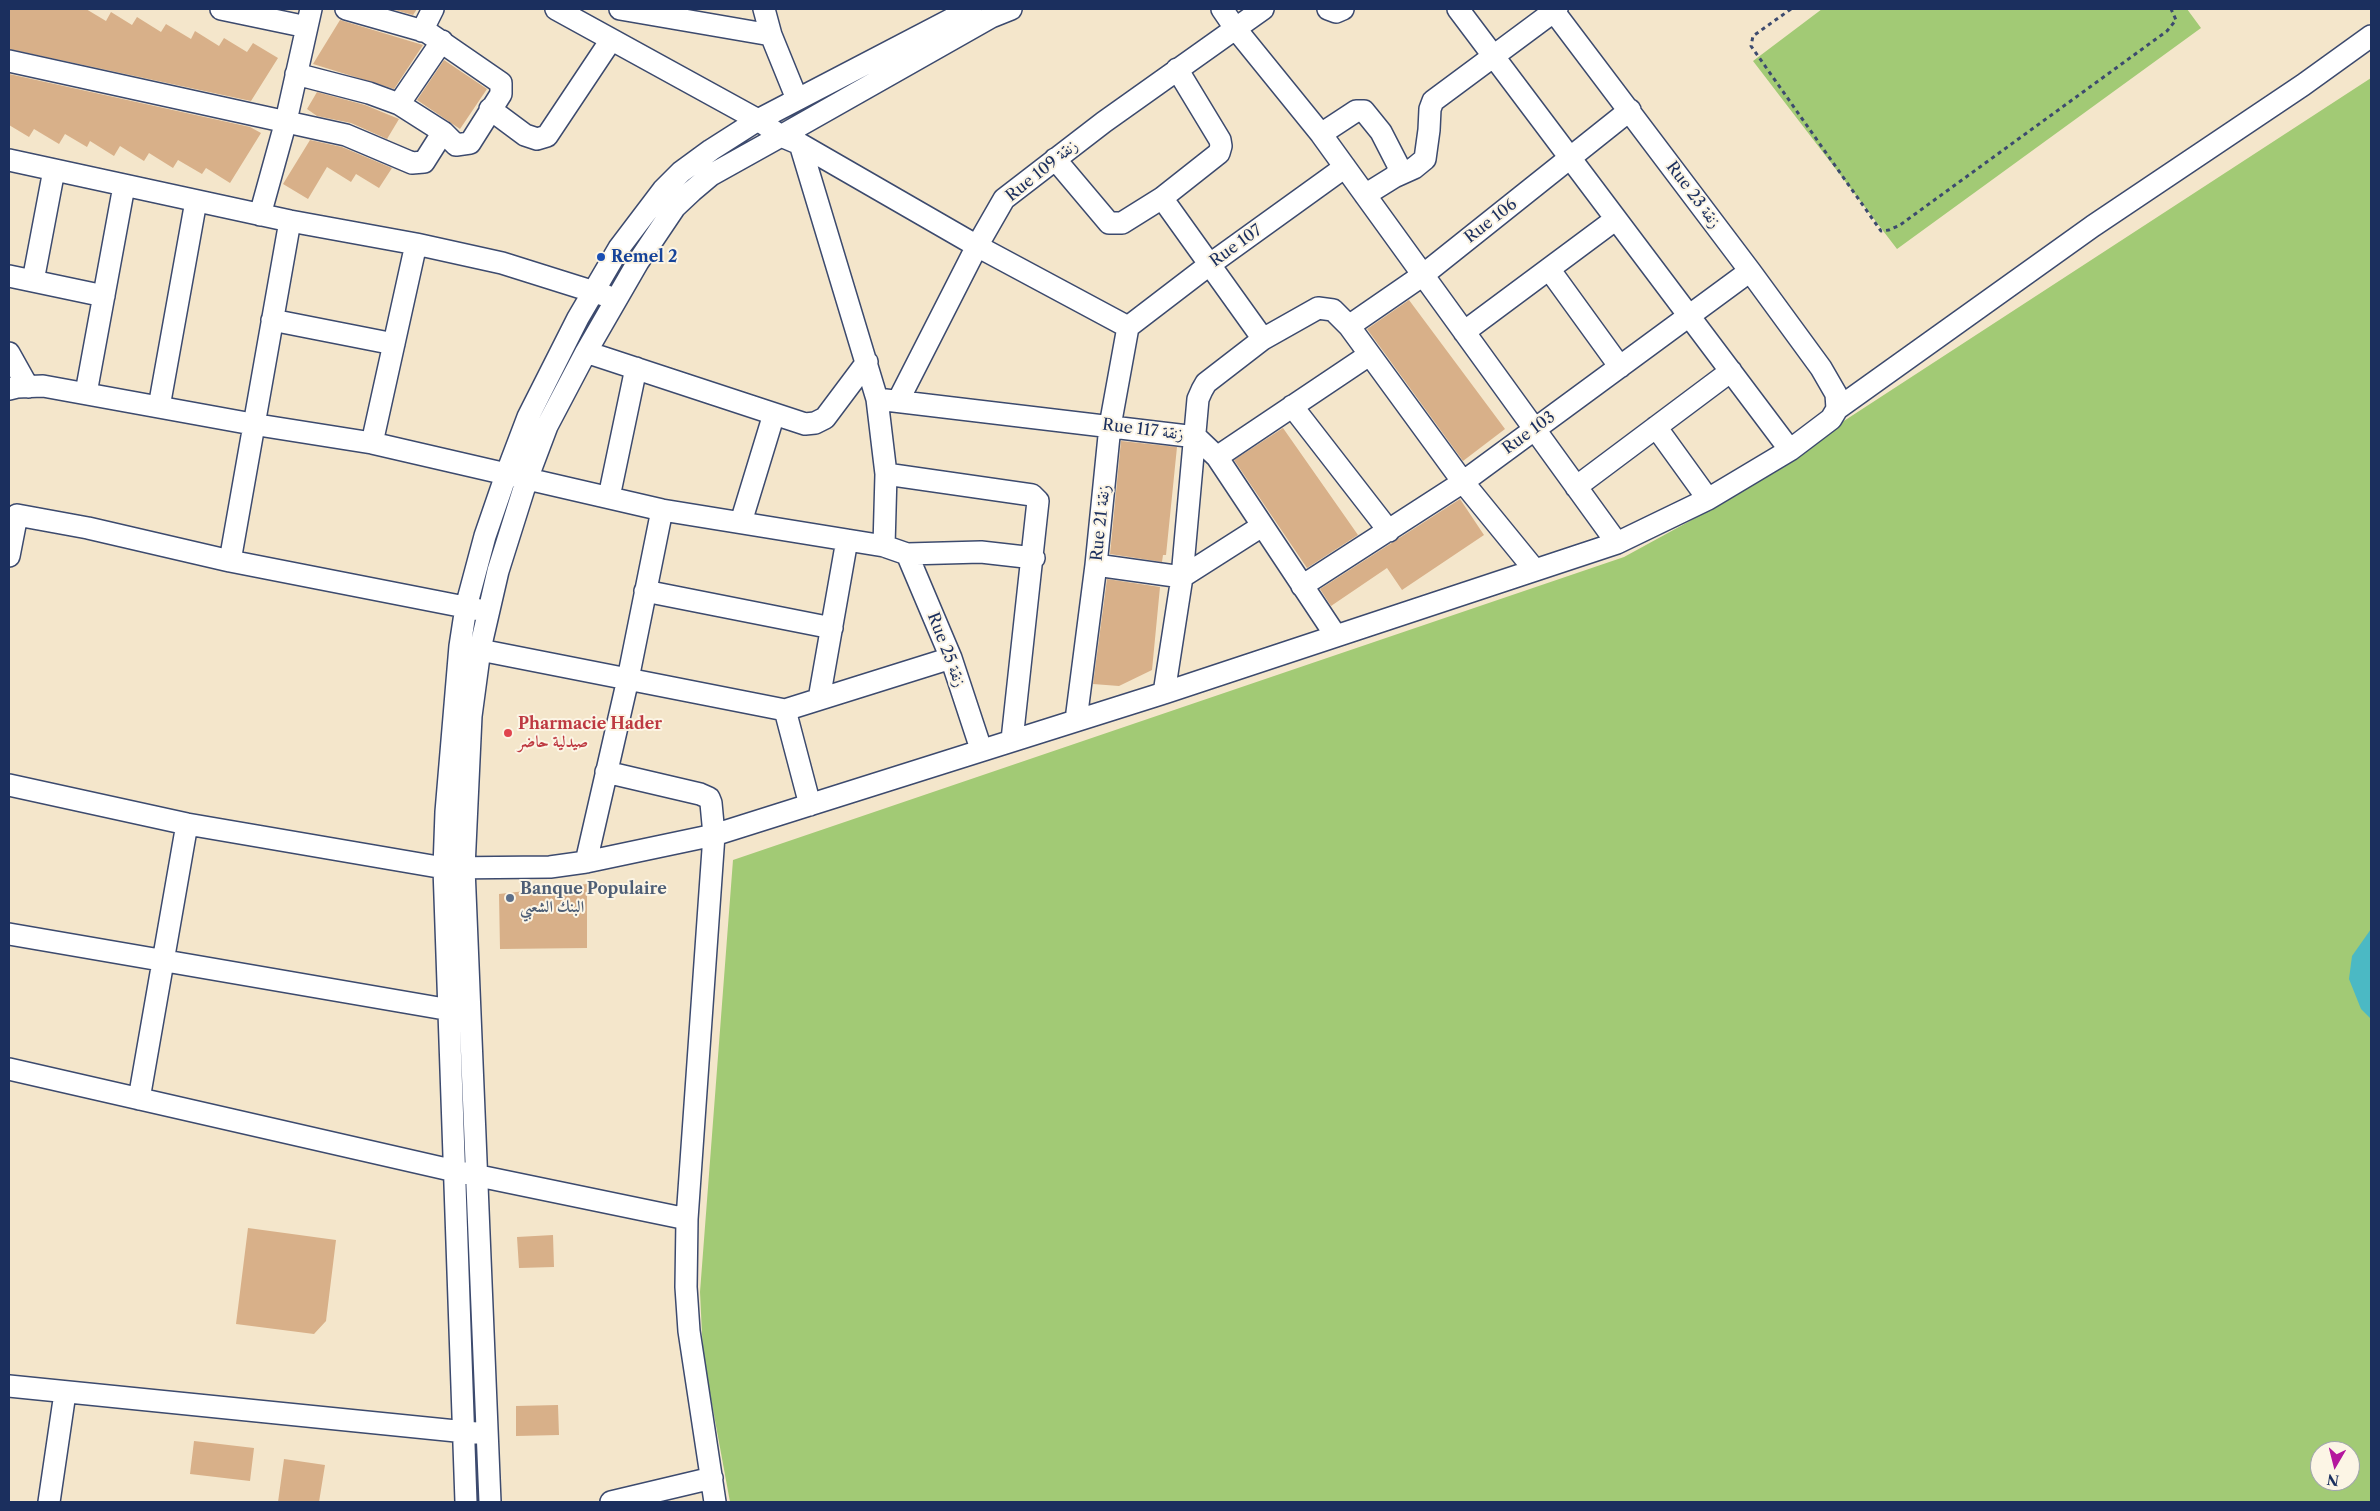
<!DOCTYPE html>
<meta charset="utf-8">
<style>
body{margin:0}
#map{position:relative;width:2380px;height:1511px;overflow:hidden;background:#f4e6cb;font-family:"Libre Caslon Text",serif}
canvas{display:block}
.frame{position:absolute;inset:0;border:10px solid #1b2f5e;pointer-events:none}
.north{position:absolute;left:2310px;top:1441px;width:50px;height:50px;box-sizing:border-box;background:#fcf5e5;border:1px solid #a2a6af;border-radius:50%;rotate:188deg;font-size:14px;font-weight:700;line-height:20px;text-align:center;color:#1b2f5e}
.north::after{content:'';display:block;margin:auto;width:18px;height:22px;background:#b5179e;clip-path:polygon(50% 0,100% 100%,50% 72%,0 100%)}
</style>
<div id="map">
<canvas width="2380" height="1511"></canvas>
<div class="frame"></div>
<div class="north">N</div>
</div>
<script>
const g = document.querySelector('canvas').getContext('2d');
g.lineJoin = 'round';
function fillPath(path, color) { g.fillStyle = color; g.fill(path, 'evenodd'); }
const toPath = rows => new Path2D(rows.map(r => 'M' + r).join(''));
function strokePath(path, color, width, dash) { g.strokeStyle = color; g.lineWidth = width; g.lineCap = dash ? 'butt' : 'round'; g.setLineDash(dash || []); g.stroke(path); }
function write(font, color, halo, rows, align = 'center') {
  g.font = font + ' "Libre Caslon Text",Amiri,serif'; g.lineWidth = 4; g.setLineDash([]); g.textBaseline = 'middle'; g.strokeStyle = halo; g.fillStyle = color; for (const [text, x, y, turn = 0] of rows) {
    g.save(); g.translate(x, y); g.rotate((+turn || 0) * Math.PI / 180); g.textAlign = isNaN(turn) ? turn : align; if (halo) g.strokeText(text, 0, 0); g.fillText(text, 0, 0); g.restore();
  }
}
fillPath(toPath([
 [1822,9,2187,9,2201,28,1897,249,1753,61],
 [2371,78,2371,1502,730,1502,703,1355,700,1292,733,860,1624,557,1710,510,1727,497],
 [2320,1451,2350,1451,2350,1481,2320,1481]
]), '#a2ca75');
fillPath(toPath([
 [2371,929,2371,1019,2361,1009,2349,979,2352,956]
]), '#4bb9c4');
fillPath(toPath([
 [9,9,86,9,106,21,111,12,132,25,137,17,161,32,166,24,191,39,195,31,219,46,224,38,247,52,253,43,278,58,251,101,9,49],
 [391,9,417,9,413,15],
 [340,20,423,45,394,89,313,64],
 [444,60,487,89,460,129,417,100],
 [9,74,250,127,261,133,230,183,206,168,202,174,178,160,173,168,149,153,144,161,120,146,114,156,90,141,87,147,65,134,59,144,34,129,29,137,9,125],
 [317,92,365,105,399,119,387,139,351,123,317,116,307,109],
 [310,140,342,147,392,168,379,188,356,174,351,182,327,167,308,199,283,184],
 [1409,300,1505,429,1463,461,1367,329],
 [1283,428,1358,535,1307,568,1234,460],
 [1121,441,1177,447,1166,555,1163,555,1162,562,1110,554],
 [1460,499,1484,535,1402,590,1387,568,1331,606,1320,589],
 [1107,579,1160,587,1152,670,1119,686,1093,684],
 [587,884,587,948,500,949,499,894],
 [248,1228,336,1240,326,1321,314,1334,236,1324],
 [553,1235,554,1267,519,1268,517,1237],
 [558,1405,559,1435,516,1436,516,1406],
 [194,1441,254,1448,250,1481,190,1474],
 [284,1459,325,1465,319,1502,278,1502]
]), '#d8b089');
const street = toPath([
 [221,9,307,27],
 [556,9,758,120,781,136,800,144,977,246,1128,327],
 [620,9,771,35],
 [764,9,771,35,797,99],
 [1222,9,1235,28,1321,134,1617,543],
 [1328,9,1336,12,1343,9],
 [1458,9,1790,450],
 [422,31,433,9],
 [9,61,346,135,412,163,424,162,443,132],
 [296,74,369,93,399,104,443,132,456,145,470,143,501,94,501,83,427,32,346,9],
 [399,104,442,41],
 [490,109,525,135,537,139,547,136,611,40],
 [1321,134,1356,111,1364,111,1381,132,1400,169,1394,177,1365,195],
 [800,144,877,399,886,474,884,546],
 [1055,159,1109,223,1122,223,1162,198,1219,153,1221,146,1220,140,1177,69],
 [9,160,290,221,416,244,502,263,607,296],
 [1394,177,1414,168,1425,159,1429,130,1430,109,1433,101,1557,9],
 [1162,198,1263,339],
 [260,215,286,121,311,9],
 [1549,269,1620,367],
 [9,276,104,296],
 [33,281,54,170],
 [272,320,394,344],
 [1349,326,1423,275,1630,110],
 [1128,327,1209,265,1345,167],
 [1464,332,1616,219],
 [586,352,805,424,815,423,825,418,867,362],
 [9,353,28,387],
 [9,389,17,387,43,386,252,424,372,443,662,510,884,546,907,554,981,552,1034,558],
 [86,393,124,186],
 [877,399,1196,437,1217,457,1336,636],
 [898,401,977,246,1004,199,1104,122,1263,9],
 [1292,406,1389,531],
 [159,407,196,201],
 [1837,409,2093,226,2303,85,2371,36],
 [1656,427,1708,499],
 [372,443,416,244],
 [1217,457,1369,355],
 [886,474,1032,495,1038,501,1012,740],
 [1576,487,1731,371],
 [609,497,636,368],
 [741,522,774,414],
 [907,554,951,658,981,749],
 [9,556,17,515,88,528,230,561,480,610],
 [230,561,290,221],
 [1096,565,1182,577,1262,526],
 [1302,586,1463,482,1750,271],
 [645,591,832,628],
 [465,647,785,710,810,805],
 [1164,693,1182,577,1198,399,1202,390,1206,383,1263,339,1318,308,1333,310,1349,326,1463,482,1534,569],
 [819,699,847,540],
 [785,710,951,658],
 [1076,720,1096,565,1110,426,1128,327],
 [606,772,700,794,709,798,711,803,714,835,687,1219,686,1287,689,1331,715,1502],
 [9,785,187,824,444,868,550,867,586,862,714,835,1164,693,1617,543,1708,499,1790,450,1831,419,1837,409,1836,394,1821,368,1750,271,1552,9],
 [586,862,628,679,662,510],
 [9,934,462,1012],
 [9,1069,455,1171,687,1219],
 [139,1099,187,824],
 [9,1386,476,1433],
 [49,1502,65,1393],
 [466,1502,444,868,446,812,460,646,466,607,485,536,506,475,528,417,578,318,619,248,663,190,681,172,711,150,758,120,971,9],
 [490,1502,464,868,471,716,480,649,498,571,527,479,547,426,586,352,638,262,675,207,692,191,711,175,781,136,991,17,1011,9],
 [611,1502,712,1478]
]);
strokePath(street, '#3c4a6e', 24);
strokePath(toPath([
 [1791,9,1753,36,1751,46,1881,231,1889,230,1900,225,2167,31,2176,20,2171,9]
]), '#3c4a6e', 3, [4, 4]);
strokePath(street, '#fff', 21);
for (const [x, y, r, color] of [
 [601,257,5,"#1a4fb4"],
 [508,733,5,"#e0444e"],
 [510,898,5,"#5c6f8a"]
]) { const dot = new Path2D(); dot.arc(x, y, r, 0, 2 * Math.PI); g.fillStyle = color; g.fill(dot); strokePath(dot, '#fcf5e5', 2); }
write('16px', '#1b2f5e', '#fcf5e5', [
 ["Rue 109 زنقة",1042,171,-39],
 ["Rue 23 زنقة",1693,195,53],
 ["Rue 106",1491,221,-38],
 ["Rue 107",1236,246,-36],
 ["Rue 117 زنقة",1143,430,7],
 ["Rue 103",1529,433,-36],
 ["Rue 21 زنقة",1101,523,-84],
 ["Rue 25 زنقة",946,650,69]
]);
write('bold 16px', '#164399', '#fcf5e5', [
 ["Remel 2",611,257]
], 'left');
write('bold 16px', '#be3a42', '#fcf5e5', [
 ["Pharmacie Hader",518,724],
 ["صيدلية حاضر",518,742]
], 'left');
write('bold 16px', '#4e5e75', '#fcf5e5', [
 ["Banque Populaire",520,889],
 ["البنك الشعبي",520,907]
], 'left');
</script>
